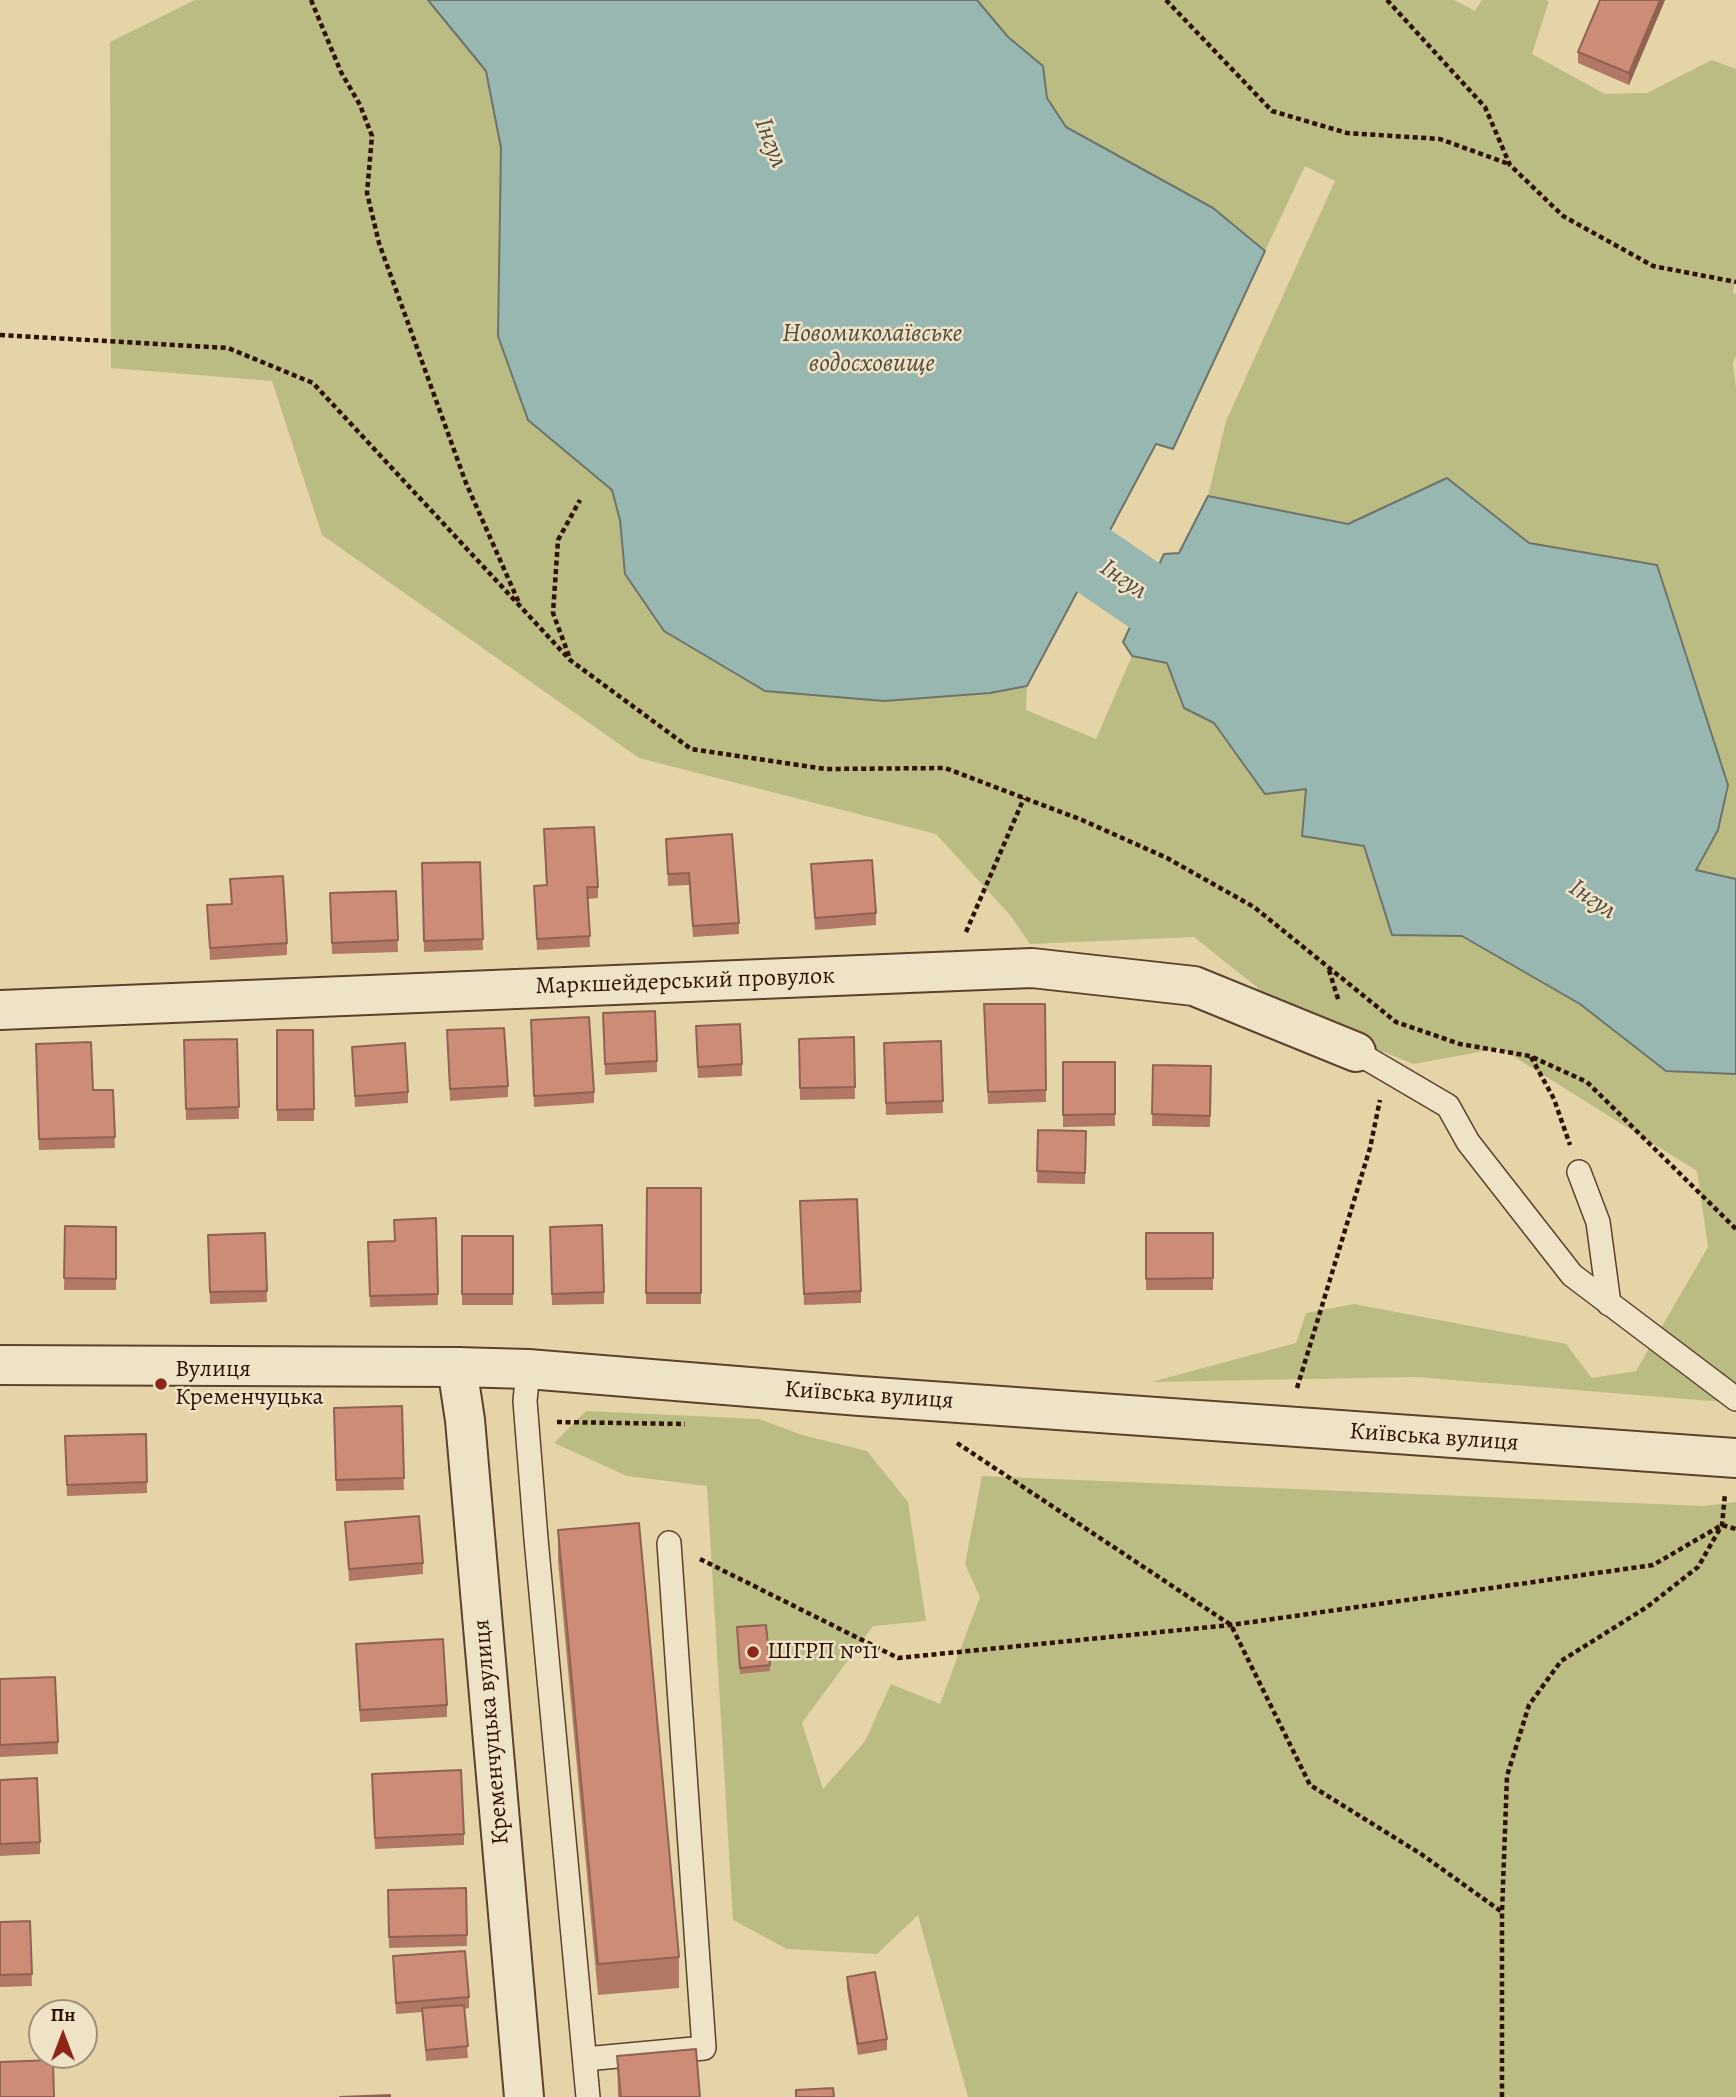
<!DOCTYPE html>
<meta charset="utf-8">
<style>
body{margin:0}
#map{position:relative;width:1736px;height:2097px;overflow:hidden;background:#e6d4a9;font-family:Alegreya,serif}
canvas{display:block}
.north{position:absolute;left:28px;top:1999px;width:70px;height:70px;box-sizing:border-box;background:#efe3c7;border:2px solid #a28f79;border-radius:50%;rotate:0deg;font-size:19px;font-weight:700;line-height:28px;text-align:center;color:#2e1004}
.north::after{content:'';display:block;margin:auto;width:24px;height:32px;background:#8f2418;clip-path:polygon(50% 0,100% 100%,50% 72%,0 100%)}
</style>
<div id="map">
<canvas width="1736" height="2097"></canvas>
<div class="north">Пн</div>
</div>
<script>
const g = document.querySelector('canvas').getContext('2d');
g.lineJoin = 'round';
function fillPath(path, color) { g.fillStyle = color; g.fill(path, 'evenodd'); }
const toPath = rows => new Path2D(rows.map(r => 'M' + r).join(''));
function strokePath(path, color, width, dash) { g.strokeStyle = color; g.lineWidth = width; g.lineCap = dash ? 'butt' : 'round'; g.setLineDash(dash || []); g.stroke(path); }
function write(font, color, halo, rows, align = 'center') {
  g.font = font + ' Alegreya,serif'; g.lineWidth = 5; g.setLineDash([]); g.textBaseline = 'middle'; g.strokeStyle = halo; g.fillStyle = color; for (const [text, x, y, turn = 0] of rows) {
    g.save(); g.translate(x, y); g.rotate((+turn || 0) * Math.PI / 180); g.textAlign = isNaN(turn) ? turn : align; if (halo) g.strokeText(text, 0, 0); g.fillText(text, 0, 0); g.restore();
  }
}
fillPath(toPath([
 [195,0,428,0,486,71,501,148,498,336,528,420,612,490,620,520,625,574,884,701,990,693,1027,686,1026,710,1096,739,1132,656,1167,663,1184,708,1214,723,1265,794,1306,789,1303,836,1364,846,1392,935,1462,936,1580,1004,1666,1070,1736,1074,1736,1403,1415,1377,1151,1382,1296,1343,1306,1313,1354,1304,1566,1344,1592,1378,1636,1371,1708,1247,1697,1171,1500,1048,1414,1064,1293,1016,1194,937,1030,944,1010,915,936,834,639,758,322,535,272,381,111,368,110,42],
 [977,0,1454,0,1475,11,1482,0,1545,0,1549,1,1532,54,1605,94,1647,93,1712,60,1736,69,1736,279,1733,292,1736,295,1736,356,1733,363,1736,387,1736,879,1696,870,1718,830,1688,666,1657,565,1529,543,1447,478,1348,524,1208,496,1226,421,1335,181,1305,166,1265,251,1213,208,1066,127,1047,98,1043,66,1008,37],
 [586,1411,759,1419,802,1435,867,1451,908,1502,926,1621,873,1626,802,1723,823,1789,865,1741,891,1684,940,1704,980,1597,965,1564,982,1476,1703,1506,1736,1502,1736,2097,968,2097,918,1915,877,1954,787,1949,733,1920,707,1486,627,1476,554,1443]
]), '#bbbb84');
const water = toPath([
 [428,0,977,0,1008,37,1043,66,1047,98,1066,127,1213,208,1265,251,1173,449,1156,444,1027,686,990,693,884,701,765,691,664,631,625,574,620,520,612,490,528,420,498,336,501,148,486,71,428,0],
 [1447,478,1529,543,1657,565,1728,785,1718,830,1696,870,1736,879,1736,1074,1666,1071,1580,1004,1462,936,1392,935,1364,846,1302,836,1306,789,1265,794,1214,723,1184,708,1167,663,1132,656,1123,642,1164,554,1179,553,1208,496,1348,524,1447,478]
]);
fillPath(water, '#98b7b0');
strokePath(water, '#6e746b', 2);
strokePath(toPath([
 [1013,506,1225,650]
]), '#98b7b0', 70);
const service = toPath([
 [1356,1052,1448,1106,1468,1142,1572,1275,1736,1399],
 [1579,1172,1598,1222,1609,1304],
 [528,1369,525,1401,536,1539,588,2097],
 [585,2059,704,2048,669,1543]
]);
const minor = toPath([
 [0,1010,1032,968,1194,986,1356,1052],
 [457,1367,465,1420,524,2097]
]);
const tertiary = toPath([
 [0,1365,457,1367,528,1369,860,1396,1736,1458]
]);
strokePath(service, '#5c412d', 26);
strokePath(minor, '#5c412d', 42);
strokePath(tertiary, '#5c412d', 42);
strokePath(toPath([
 [311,0,341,72,360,105,372,136,367,193,379,243,466,483,520,605],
 [1166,0,1272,111,1347,133,1440,139,1509,164],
 [1387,0,1485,107,1510,165,1563,216,1653,266,1736,282],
 [0,335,228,348,313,383,570,660,691,749,826,769,945,768,1082,820,1167,858,1254,907,1396,1022,1460,1044,1530,1056,1587,1082,1736,1229],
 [569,656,553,613,558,540,580,500],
 [966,932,1024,798],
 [1329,970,1339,1002],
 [1531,1057,1554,1099,1570,1145],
 [1297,1388,1370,1148,1380,1100],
 [557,1422,685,1424],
 [957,1443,1231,1625,1310,1785,1421,1854,1502,1912],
 [700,1559,898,1658,1231,1625,1653,1565,1722,1525,1736,1529],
 [1502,2097,1502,1912,1507,1776,1529,1705,1561,1661,1647,1607,1698,1567,1722,1525,1725,1494]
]), '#2e1004', 4.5, [5, 3.5]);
strokePath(service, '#efe3c7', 23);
strokePath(minor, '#efe3c7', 38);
strokePath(tertiary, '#efe3c7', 38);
fillPath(toPath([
 [1600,0,1665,0,1629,85,1578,63,1578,52],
 [544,829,598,887,598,898,588,899,590,947,537,950,534,886,546,885],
 [666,839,739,923,739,934,693,937,689,885,668,886],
 [480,862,483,950,424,952,422,863],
 [811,864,876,913,876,925,815,930],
 [230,879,287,943,287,955,210,960,207,905,231,904],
 [396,891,398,952,332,954,330,893],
 [1045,1004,1046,1102,988,1104,984,1016],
 [603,1013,657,1061,657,1072,605,1075],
 [531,1020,594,1092,594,1103,534,1107],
 [277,1030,313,1030,314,1121,277,1121],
 [447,1030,508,1086,508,1097,450,1101],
 [854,1037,855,1099,800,1100,799,1039],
 [696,1038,742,1064,742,1076,698,1078],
 [237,1039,239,1119,186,1120,184,1040],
 [941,1041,943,1113,886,1115,884,1043],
 [36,1044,93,1090,113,1090,115,1148,39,1150],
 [352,1047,408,1092,408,1103,355,1107],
 [1063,1062,1115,1062,1115,1126,1063,1127],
 [1153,1065,1211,1066,1210,1127,1152,1126],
 [1038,1130,1086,1131,1085,1184,1037,1183],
 [647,1188,701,1188,701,1304,646,1304],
 [800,1213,861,1291,861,1303,804,1305],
 [436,1218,438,1305,370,1307,368,1242,394,1241],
 [65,1226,116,1227,116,1290,64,1290],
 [265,1233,267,1302,210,1304,208,1247],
 [1146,1233,1213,1233,1213,1290,1146,1290],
 [462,1236,513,1236,513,1305,462,1305],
 [550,1239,604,1292,604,1304,552,1305],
 [402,1406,404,1490,336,1491,334,1408],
 [146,1434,147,1493,67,1496,65,1436],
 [345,1522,423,1563,423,1574,349,1581],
 [558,1530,679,1957,679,1988,598,1995,558,1561],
 [737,1627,770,1665,770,1671,740,1674],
 [356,1644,447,1705,447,1717,360,1722],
 [0,1679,58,1742,58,1754,0,1757],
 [372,1774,464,1834,464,1845,375,1849],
 [0,1780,40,1842,40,1854,0,1856],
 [466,1888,467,1946,389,1948,388,1890],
 [30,1921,32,1986,0,1987,0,1922],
 [393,1956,469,1997,469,2008,464,2009,468,2058,426,2061,422,2012,396,2014],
 [847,1977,887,2039,887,2050,858,2055,847,1989],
 [617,2056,700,2097,618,2097]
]), '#b07865');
fillPath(toPath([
 [1660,0,1665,0,1629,85,1629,73]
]), '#906252');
const building = toPath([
 [1600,0,1660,0,1629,73,1578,52,1600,0],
 [594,827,598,887,587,887,590,936,537,939,534,886,547,885,544,829,594,827],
 [732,834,739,923,693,926,689,873,668,874,666,839,732,834],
 [872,860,876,913,815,918,811,864,872,860],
 [480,862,483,939,424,941,422,863,480,862],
 [283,876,287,943,210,948,207,905,232,904,230,879,283,876],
 [396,891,398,940,332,943,330,893,396,891],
 [984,1004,1045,1004,1046,1090,988,1092,984,1004],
 [655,1011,657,1061,605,1064,603,1013,655,1011],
 [589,1017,594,1092,534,1096,531,1020,589,1017],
 [740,1024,742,1064,698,1067,696,1026,740,1024],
 [504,1028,508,1086,450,1089,447,1030,504,1028],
 [277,1030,313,1030,314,1109,277,1110,277,1030],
 [854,1037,855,1087,800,1088,799,1039,854,1037],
 [237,1039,239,1107,186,1109,184,1040,237,1039],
 [941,1041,943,1101,886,1103,884,1043,941,1041],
 [91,1042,93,1090,113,1090,115,1137,39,1139,36,1044,91,1042],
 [405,1043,408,1092,355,1096,352,1047,405,1043],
 [1063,1062,1115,1062,1115,1114,1063,1115,1063,1062],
 [1153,1065,1211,1066,1210,1116,1152,1114,1153,1065],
 [1038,1130,1086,1131,1085,1173,1037,1171,1038,1130],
 [647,1188,701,1188,701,1293,646,1293,647,1188],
 [857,1199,861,1291,804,1294,800,1201,857,1199],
 [436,1218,438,1294,370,1296,368,1242,395,1241,394,1220,436,1218],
 [602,1225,604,1292,552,1294,550,1227,602,1225],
 [65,1226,116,1227,116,1279,64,1278,65,1226],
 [265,1233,267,1291,210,1292,208,1235,265,1233],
 [1146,1233,1213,1233,1213,1278,1146,1279,1146,1233],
 [462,1236,513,1236,513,1294,462,1294,462,1236],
 [402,1406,404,1478,336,1480,334,1408,402,1406],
 [146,1434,147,1482,67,1485,65,1436,146,1434],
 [419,1516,423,1563,349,1569,345,1522,419,1516],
 [639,1523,679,1957,598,1964,558,1530,639,1523],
 [766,1625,770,1665,740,1668,737,1627,766,1625],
 [443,1639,447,1705,360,1710,356,1644,443,1639],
 [55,1677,58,1742,0,1745,0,1679,55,1677],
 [461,1770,464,1834,375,1838,372,1774,461,1770],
 [37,1778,40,1842,0,1844,0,1780,37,1778],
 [466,1888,467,1935,389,1937,388,1890,466,1888],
 [30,1921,32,1974,0,1975,0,1922,30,1921],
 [465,1951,469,1997,396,2003,393,1956,465,1951],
 [875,1972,887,2039,858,2044,847,1977,875,1972],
 [464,2005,468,2046,426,2050,422,2008,464,2005],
 [696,2049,700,2097,621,2097,617,2056,696,2049],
 [53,2060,54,2097,0,2097,0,2062,53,2060],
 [833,2088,834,2097,796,2097,796,2090,833,2088],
 [390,2095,390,2097,340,2097,390,2095]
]);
fillPath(building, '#cd8c75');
strokePath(building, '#906252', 2);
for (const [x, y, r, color] of [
 [161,1384,7,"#8f2418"],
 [753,1652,7,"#8f2418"]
]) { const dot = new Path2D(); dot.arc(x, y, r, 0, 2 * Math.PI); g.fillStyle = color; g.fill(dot); strokePath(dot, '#efe3c7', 2.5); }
write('24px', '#2e1004', '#efe3c7', [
 ["Маркшейдерський провулок",685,982,-2],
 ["Київська вулиця",869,1396,4],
 ["Київська вулиця",1434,1438,4],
 ["Кременчуцька вулиця",492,1732,-95]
]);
write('24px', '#2e1004', '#efe3c7', [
 ["Вулиця",175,1370],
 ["Кременчуцька",175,1398],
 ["ШГРП №11",767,1652]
], 'left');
write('italic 26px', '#534a40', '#efe3c7', [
 ["Інгул",770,143,69],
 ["Новомиколаївське",872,335],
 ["водосховище",872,365],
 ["Інгул",1123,580,34],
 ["Інгул",1592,900,34]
]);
</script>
